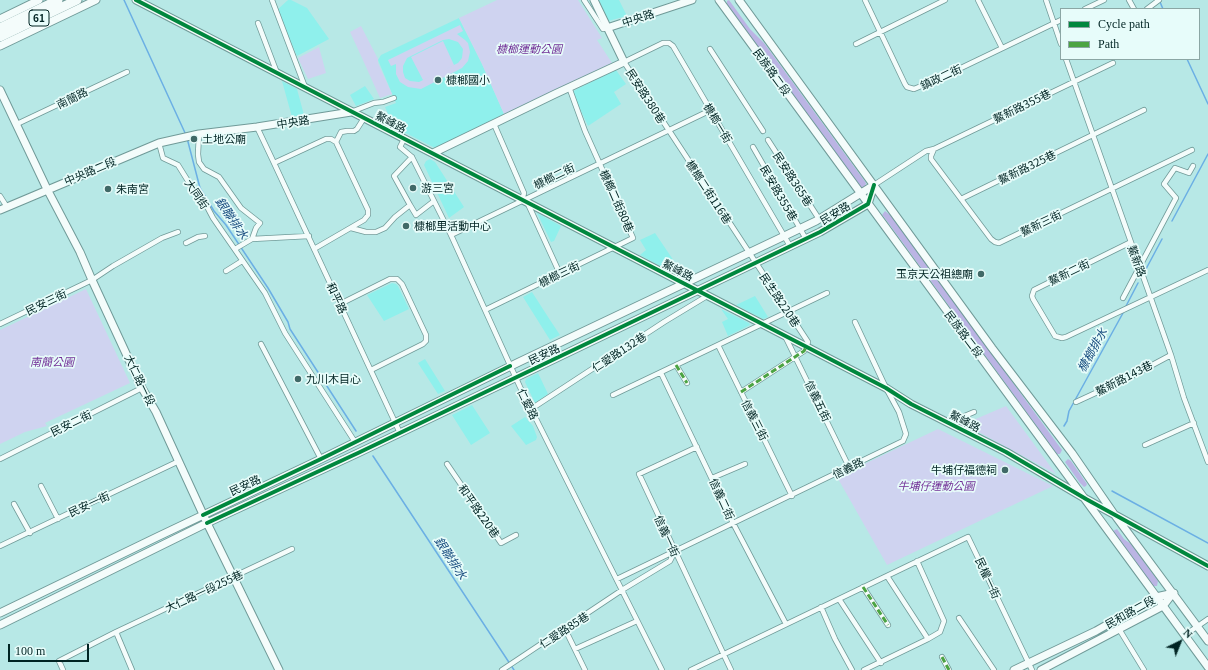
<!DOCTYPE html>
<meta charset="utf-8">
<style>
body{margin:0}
#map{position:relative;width:1208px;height:670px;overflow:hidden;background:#b7e8e6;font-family:Georgia,serif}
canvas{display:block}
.legend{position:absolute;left:1060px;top:8px;width:140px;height:52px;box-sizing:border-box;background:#e7fcfa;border:1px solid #8ba6a4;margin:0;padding:5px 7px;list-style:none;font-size:12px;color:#002423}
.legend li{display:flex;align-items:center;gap:8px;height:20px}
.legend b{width:20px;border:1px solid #8ba6a4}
.north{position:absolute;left:1160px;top:622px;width:40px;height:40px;-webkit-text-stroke:3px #e7fcfa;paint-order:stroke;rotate:43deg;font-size:11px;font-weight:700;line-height:16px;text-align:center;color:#002423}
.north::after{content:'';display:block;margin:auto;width:14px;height:18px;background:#002423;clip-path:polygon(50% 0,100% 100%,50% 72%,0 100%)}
.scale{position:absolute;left:8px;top:644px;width:81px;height:18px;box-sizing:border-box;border:2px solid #002423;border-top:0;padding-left:5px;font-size:12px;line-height:14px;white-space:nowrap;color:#002423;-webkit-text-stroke:3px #e7fcfa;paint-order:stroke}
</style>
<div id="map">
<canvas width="1208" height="670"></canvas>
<ul class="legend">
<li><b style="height:5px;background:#00873e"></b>Cycle path</li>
<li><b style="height:5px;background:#4ba342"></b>Path</li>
</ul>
<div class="north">N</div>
<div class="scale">100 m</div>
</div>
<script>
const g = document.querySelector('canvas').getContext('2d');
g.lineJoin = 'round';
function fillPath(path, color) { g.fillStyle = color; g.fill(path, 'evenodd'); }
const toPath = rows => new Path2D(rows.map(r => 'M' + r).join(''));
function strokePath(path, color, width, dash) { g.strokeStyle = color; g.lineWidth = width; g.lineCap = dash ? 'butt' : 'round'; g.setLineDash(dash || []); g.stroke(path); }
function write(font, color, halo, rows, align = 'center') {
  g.font = font + ' Georgia,"Noto Sans TC",serif'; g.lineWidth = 3.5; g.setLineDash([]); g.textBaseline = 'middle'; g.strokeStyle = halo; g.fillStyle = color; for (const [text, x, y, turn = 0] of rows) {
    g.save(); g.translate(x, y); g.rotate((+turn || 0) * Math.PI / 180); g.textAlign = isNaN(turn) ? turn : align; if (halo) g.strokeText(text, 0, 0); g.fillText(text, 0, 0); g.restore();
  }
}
fillPath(toPath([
 [288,0,291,0,307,8,329,39,297,56,277,10],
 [599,0,619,0,627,16,608,21],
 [459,18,482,64,504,114,435,148,394,127,385,107,396,103,378,60,381,55],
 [616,70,626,84,614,92,621,104,588,126,574,96,574,91,577,89],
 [282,81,297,89,304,115,292,117],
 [365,86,374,99,356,106,350,95],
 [430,159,435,162,464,207,449,218,424,165,426,161],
 [537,213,561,226,554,241,551,242],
 [655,233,676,264,685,277,682,278,640,255,646,250,640,240],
 [392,283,396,284,398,286,409,309,384,321,367,295],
 [532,292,550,320,560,335,550,340,523,297],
 [755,296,760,304,768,317,763,319,736,305],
 [721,309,749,323,750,325,728,336,722,322,728,319],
 [425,359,445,391,438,394,418,363],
 [538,373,548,394,535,403,525,382,526,379],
 [472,405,490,433,471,445,452,415],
 [525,417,533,426,537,437,536,440,526,445,511,426]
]), '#8ff0ec');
fillPath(toPath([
 [497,0,578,0,602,38,597,40,612,63,504,114,482,64,459,18],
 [460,25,463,31,457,34,465,40,468,43,470,52,468,61,462,68,421,89,408,87,400,82,396,74,396,64,391,66,388,60],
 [449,39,458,42,463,49,462,58,458,63,419,82,410,81,405,78,403,72,403,66,407,58,443,40],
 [361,26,378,59,378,63,392,94,380,98,362,58,350,32],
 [443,41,454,65,423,80,411,57],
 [319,47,326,73,308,79,298,58],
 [86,289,130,383,45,423,47,426,25,432,0,444,0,330],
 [1006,406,1056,474,964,424],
 [938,429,1053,486,887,565,837,477]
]), '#cfd3f0');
fillPath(toPath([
 [729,0,750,29,764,43,866,183,865,187,861,187,851,174,727,4,727,1],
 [885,211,891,216,1062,450,1060,454,1057,454,884,217,882,215],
 [1068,459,1071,461,1087,484,1086,486,1084,487,1080,483,1065,462],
 [1117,529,1124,539,1131,544,1158,581,1157,586,1153,586,1114,534,1113,531]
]), '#bbb4e4');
strokePath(toPath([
 [124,0,186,135],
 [1160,2,1163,9],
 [1187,59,1208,104],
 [187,138,200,188,214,211,226,225,268,288,288,322,290,329,356,431],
 [1172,221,1208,154],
 [1146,269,1162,239],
 [1125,308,1138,283],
 [1064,426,1067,421,1069,411,1123,313],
 [373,456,514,670],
 [1112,491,1208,543]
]), '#6bafe4', 1.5);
const street = toPath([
 [272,0,305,87],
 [584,0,603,29,607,28],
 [865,0,905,84,907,87,914,89,938,79,1061,20],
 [978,0,1002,48],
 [1046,0,1061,44],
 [1129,0,1134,9],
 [1085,9,1104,0],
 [1147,9,1159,0],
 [258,23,277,73],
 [856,44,945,0],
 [710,49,763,131],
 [1066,59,1171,355,1184,398,1208,462],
 [351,112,374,103,383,102,394,98],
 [17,124,127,72],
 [494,124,524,193,522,201],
 [257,127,274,163,326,139,331,139,336,142],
 [199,134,198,154,199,162,204,169,219,177,241,208,260,223,256,228,252,239],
 [404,139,400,147,412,157,451,235,520,387,662,670],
 [768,140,819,219],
 [336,142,341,132,347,131,354,131,357,129,364,118],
 [159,143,163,158,178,165,193,189,203,199,213,218,265,293,285,333,355,442],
 [753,147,806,239],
 [934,149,931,156,931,159,991,239,995,242,999,243,1192,150],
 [274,163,400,433],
 [874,185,926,151,934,149,1113,63],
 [0,196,7,207],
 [961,199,1144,110],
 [528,204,560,274],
 [410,205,394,176,412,157],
 [351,228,366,232,376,232,385,228,395,217,410,205,416,215,434,201],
 [451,235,711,110],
 [1131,242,1034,290,1032,296,1033,299,1055,336,1062,338,1066,337,1208,270],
 [186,243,198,237,205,236],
 [235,249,252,239,309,236],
 [314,249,364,220,368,215,368,210,336,142],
 [226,271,242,261],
 [1123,298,1176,198,1164,184,1175,168,1189,173,1193,166],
 [340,304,390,279,397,279,402,284,426,335,426,341,423,344,371,370],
 [485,310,633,238,585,131,569,87],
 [0,324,92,280,113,266,162,238,178,232],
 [785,336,849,467],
 [261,344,321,459],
 [718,345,792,496],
 [676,365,687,383],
 [661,373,733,523,786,624],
 [741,392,804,351,808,342,624,62,663,43,669,43,673,46,790,246],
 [613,395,827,293],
 [1076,402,1128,378,1171,355],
 [531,409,664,322,707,296],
 [948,423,974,412],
 [1145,445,1194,423],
 [697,447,639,474,731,670],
 [0,459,142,388],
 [447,464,501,543,516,535],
 [712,478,745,464],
 [41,486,58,519],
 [14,504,30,533],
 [0,546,179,461],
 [887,576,928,639],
 [617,579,903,441,906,434,899,412,886,388,855,322],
 [863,587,888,625],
 [839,599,881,663],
 [821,607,835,639,852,670],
 [959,618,994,670],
 [565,629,585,670],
 [1119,629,1144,670],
 [116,632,132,670],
 [1185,635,1208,619],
 [575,649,637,621],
 [942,657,949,670],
 [63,670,59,661,116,632,292,549],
 [502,670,622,590,670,561,675,551],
 [691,670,968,537,1032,670],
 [864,670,928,639,940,632,944,621,917,561]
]);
const secondary = toPath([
 [136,0,886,388,911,404,1006,452,1086,499,1208,566],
 [719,0,1208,667],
 [739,0,992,348,1072,453,1114,514,1208,641],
 [0,19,39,0],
 [607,28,692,0],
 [0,46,96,0],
 [0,90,47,189,80,252,92,280,142,388,156,412,207,523,279,670],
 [433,153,555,94,624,62,594,0],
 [0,210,159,143,199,134,257,127,351,112],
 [0,613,157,537,321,459,519,362,816,221,874,185],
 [0,625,207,523,358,453,820,232,868,204,874,185],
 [1014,670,1096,631,1156,597,1174,593],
 [1041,670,1163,606,1173,593]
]);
const highway = toPath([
 [0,28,58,0],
 [0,37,77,0]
]);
strokePath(street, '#709a98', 6);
strokePath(secondary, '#709a98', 9);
strokePath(highway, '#709a98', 11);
strokePath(street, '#f4fcfb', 4.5);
strokePath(secondary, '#f4fcfb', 7);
strokePath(highway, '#f4fcfb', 9);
strokePath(toPath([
 [676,365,687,383],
 [741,392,804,351,806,347],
 [863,587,888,625],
 [942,657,949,670]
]), '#4ba342', 3, [6, 3]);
strokePath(toPath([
 [136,0,886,388,911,404,1006,452,1086,499,1208,566],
 [203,515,321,459,510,366],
 [207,523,358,453,820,232,868,204,874,185]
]), '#00873e', 4);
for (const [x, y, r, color] of [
 [438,80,4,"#406967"],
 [194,139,4,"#406967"],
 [413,188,4,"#406967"],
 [108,189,4,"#406967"],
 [406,226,4,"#406967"],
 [981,274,4,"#406967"],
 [298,379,4,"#406967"],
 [1005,470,4,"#406967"]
]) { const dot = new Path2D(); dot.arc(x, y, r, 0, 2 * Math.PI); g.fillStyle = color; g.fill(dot); strokePath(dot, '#e7fcfa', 1.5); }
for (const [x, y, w] of [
 [39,18,20]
]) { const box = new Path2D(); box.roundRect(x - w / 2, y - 8, w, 16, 3); g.fillStyle = '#e7fcfa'; g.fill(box); strokePath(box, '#002423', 1); }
write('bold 10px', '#002423', null, [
 ["61",39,18]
]);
write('11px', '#002423', '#e7fcfa', [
 ["中央路",638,18,-18],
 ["民族路二段",772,72,54],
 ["鎮政二街",941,77,-25],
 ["民安路380巷",646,96,57],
 ["南簡路",72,98,-26],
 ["鰲新路355巷",1022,106,-26],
 ["中央路",293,122,-9],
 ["鰲峰路",391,122,27],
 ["槺榔一街",718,123,59],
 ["鰲新路325巷",1027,167,-26],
 ["中央路二段",90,171,-23],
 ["槺榔二街",554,176,-26],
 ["民安路365巷",793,179,57],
 ["槺榔二街116巷",709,192,57],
 ["民安路355巷",779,193,60],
 ["大同街",197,194,56],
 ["槺榔二街80巷",617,201,66],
 ["民安路",835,213,-31],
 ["鰲新三街",1041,223,-26],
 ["鰲新路",1137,261,70],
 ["鰲峰路",678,270,27],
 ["鰲新二街",1069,272,-26],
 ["槺榔三街",559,274,-26],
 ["和平路",337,298,65],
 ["民生路220巷",780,300,56],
 ["民安三街",46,302,-26],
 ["民族路二段",964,334,53],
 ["仁愛路132巷",619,352,-33],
 ["民安路",544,354,-25],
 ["鰲新路143巷",1124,378,-27],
 ["大仁路一段",140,380,64],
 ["信義五街",818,401,64],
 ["仁愛路",528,404,64],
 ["信義三街",755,420,63],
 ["鰲峰路",965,421,27],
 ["民安二街",71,423,-26],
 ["信義路",848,468,-26],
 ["民安路",245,485,-25],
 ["信義二街",722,499,65],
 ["民安一街",89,504,-25],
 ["和平路220巷",479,511,55],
 ["信義一街",667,536,65],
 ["民權一街",988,578,65],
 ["大仁路一段255巷",204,591,-25],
 ["民和路二段",1130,612,-29],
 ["仁愛路85巷",564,630,-33]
]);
write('italic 11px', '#722f97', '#e7fcfa', [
 ["槺榔運動公園",529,49],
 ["南簡公園",52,362],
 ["牛埔仔運動公園",936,486]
]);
write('11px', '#002423', '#e7fcfa', [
 ["槺榔國小",446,80],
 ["土地公廟",202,139],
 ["游三宮",421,188],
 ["朱南宮",116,189],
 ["槺榔里活動中心",414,226],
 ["玉京天公祖總廟",973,274,"right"],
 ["九川木目心",306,379],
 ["牛埔仔福德祠",997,470,"right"]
], 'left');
write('italic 12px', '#184c7f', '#e7fcfa', [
 ["銀聯排水",232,218,56],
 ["槺榔排水",1092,350,-61],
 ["銀聯排水",451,558,57]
]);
</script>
